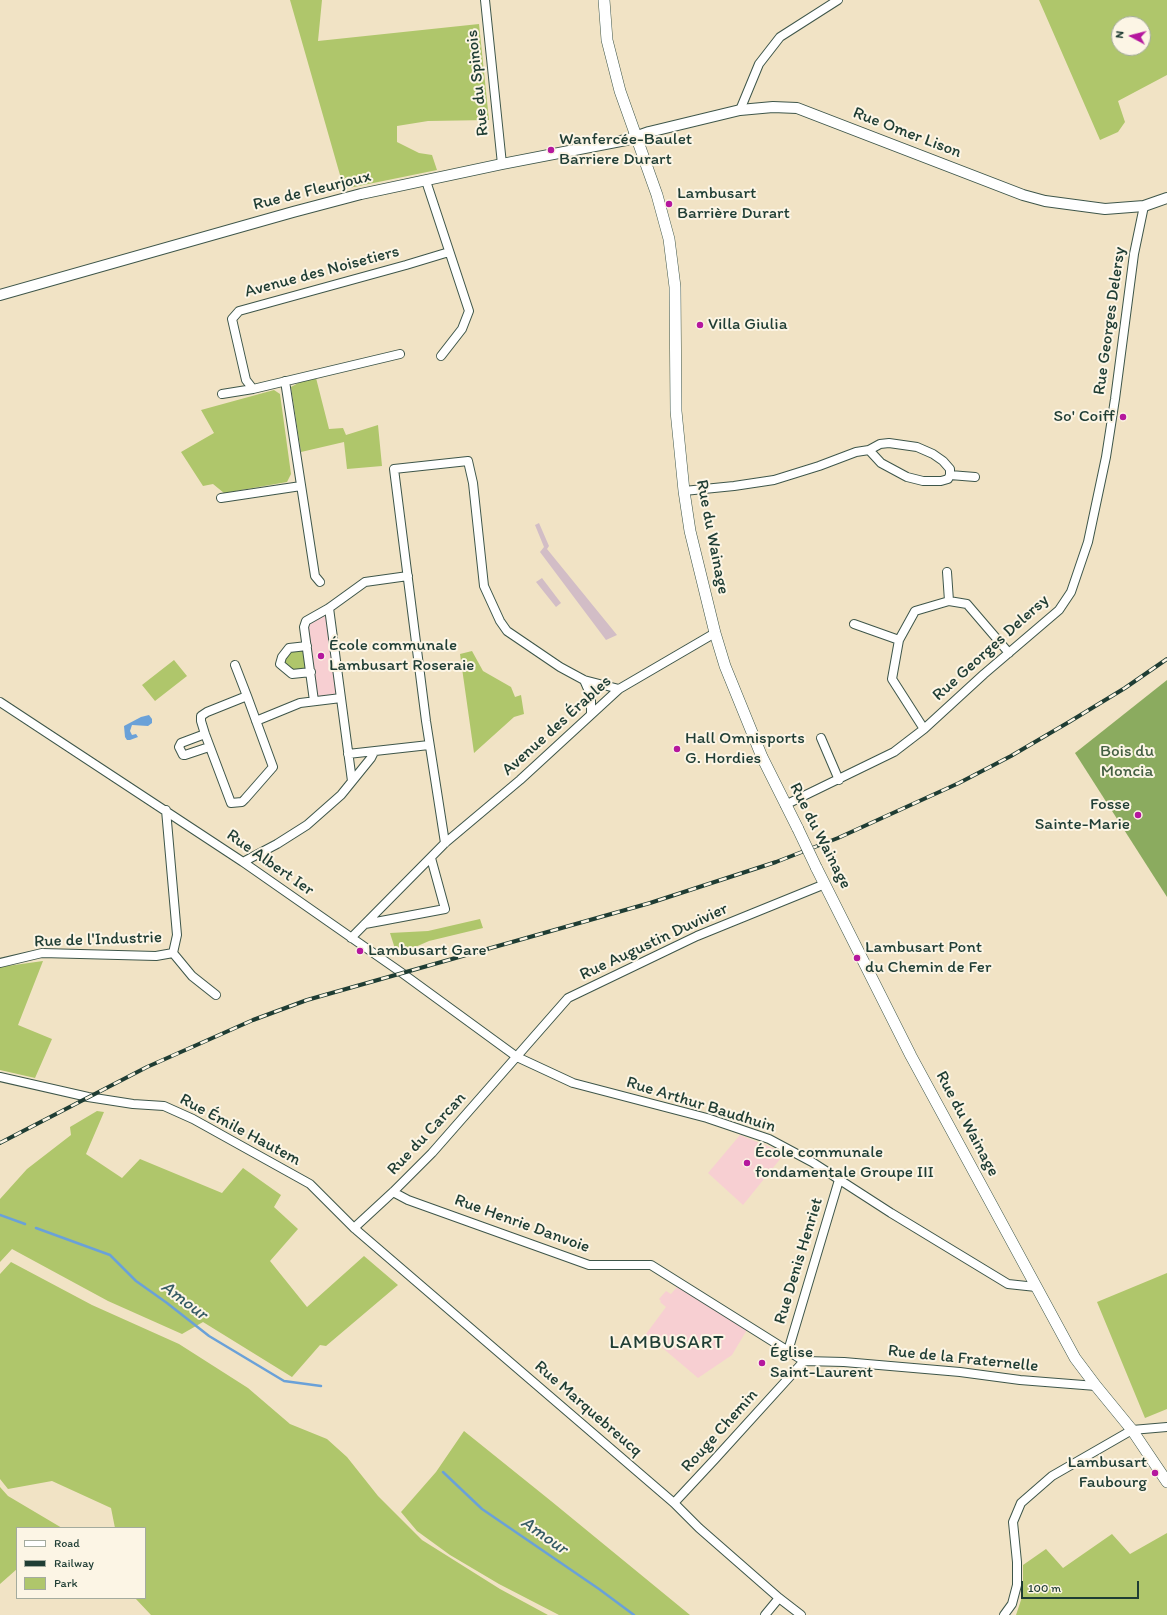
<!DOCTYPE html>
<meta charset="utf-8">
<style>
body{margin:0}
#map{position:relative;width:1167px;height:1615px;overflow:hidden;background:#f1e3c5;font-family:Itim,sans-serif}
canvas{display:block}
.legend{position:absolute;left:16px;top:1527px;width:130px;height:72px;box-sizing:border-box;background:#fcf5e5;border:1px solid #a4ab9e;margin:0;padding:5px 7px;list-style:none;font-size:12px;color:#1f3d34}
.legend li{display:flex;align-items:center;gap:8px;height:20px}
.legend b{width:20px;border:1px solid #a4ab9e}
.north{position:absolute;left:1111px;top:16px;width:40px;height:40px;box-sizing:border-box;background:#fcf5e5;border:1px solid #a4ab9e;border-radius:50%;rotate:277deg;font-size:11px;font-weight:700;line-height:16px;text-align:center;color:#1f3d34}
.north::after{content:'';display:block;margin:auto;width:14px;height:18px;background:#b5179e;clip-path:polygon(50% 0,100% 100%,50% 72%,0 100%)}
.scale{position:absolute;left:1021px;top:1581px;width:118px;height:18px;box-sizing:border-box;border:2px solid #1f3d34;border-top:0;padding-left:5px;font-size:12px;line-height:14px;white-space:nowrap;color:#1f3d34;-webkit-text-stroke:3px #fcf5e5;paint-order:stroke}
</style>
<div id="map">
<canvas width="1167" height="1615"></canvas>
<ul class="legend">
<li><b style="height:5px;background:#fff"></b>Road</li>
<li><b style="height:5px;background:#1f3d34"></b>Railway</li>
<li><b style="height:11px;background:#afc66b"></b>Park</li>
</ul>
<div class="north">N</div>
<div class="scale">100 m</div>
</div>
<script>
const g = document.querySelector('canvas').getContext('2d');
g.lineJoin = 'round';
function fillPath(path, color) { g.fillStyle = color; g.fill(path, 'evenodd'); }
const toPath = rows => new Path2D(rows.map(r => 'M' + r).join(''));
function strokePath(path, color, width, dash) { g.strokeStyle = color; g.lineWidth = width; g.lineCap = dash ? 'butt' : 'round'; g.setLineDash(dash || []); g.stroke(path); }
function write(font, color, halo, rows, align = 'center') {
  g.font = font + ' Itim,sans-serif'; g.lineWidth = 4; g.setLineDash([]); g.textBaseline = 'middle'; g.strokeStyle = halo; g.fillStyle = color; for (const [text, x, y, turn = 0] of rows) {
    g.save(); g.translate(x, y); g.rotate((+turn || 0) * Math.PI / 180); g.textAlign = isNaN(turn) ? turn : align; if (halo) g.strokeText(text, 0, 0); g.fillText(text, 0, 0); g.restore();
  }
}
fillPath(toPath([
 [326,613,337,695,317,698,307,625],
 [740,1135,785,1153,743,1205,708,1173],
 [677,1287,748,1328,732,1355,698,1378,646,1334,666,1307,660,1302,661,1301,659,1299,666,1291,671,1294]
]), '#f7cfd2');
fillPath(toPath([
 [539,523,549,546,547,549,617,635,606,640,540,552,544,547,535,525],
 [542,578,561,603,556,607,536,582]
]), '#d2bdc6');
fillPath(toPath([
 [290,0,322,0,318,41,479,24,489,120,428,121,397,126,397,142,419,153,432,155,437,170,344,189],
 [1039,0,1167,0,1167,75,1118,101,1125,122,1118,132,1100,140],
 [1119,24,1143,24,1143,48,1119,48],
 [316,378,329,429,343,428,346,435,378,425,382,466,347,469,344,442,301,452,291,387,302,381],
 [274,390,280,394,291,474,287,482,224,493,213,484,203,486,181,452,214,433,201,410],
 [305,649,308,670,294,671,283,664,284,661,291,651],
 [472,651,483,671,511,687,515,697,521,695,524,714,514,717,474,753,460,654],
 [174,660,187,676,155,701,142,685],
 [480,919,483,928,429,941,397,955,390,933,428,931],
 [43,961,18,1025,52,1039,35,1078,0,1070,0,967],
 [97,1111,104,1112,86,1154,122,1178,140,1159,222,1193,243,1168,281,1195,274,1207,298,1229,270,1261,307,1307,364,1256,398,1285,326,1346,320,1345,292,1377,203,1322,182,1334,108,1301,12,1249,0,1262,0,1199,27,1169,71,1135,70,1127],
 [11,1262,92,1305,179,1344,248,1388,290,1424,327,1439,347,1457,378,1496,422,1540,500,1589,548,1615,151,1615,135,1598,145,1598,145,1528,115,1528,111,1508,52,1481,8,1489,0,1479,0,1274],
 [1167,1273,1167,1409,1145,1418,1097,1302],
 [464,1431,551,1501,690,1615,559,1615,499,1584,450,1555,417,1531,401,1512,436,1472],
 [0,1487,8,1496,62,1528,17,1528,17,1569,0,1584],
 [1167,1533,1167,1615,1016,1615,1023,1594,1023,1565,1046,1549,1063,1568,1112,1534,1130,1554]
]), '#afc66b');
fillPath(toPath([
 [1167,680,1167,897,1075,753]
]), '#8bab5f');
fillPath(toPath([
 [149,715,152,719,152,723,148,726,132,725,130,731,132,735,136,734,138,737,130,740,127,740,125,737,124,726,141,717]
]), '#6aa1d8');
strokePath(toPath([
 [0,1215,25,1224],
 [36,1228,110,1255,136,1281,167,1303,209,1336,284,1381,321,1386],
 [443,1472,482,1509,599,1589,634,1615]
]), '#6aa1d8', 2.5);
const minor = toPath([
 [485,0,502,164],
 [740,110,759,64,780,37,838,0],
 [426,181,469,311,462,329,441,356],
 [400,354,253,389,246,380,232,319,239,311,406,265,449,252],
 [285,381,315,576,320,582],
 [222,394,253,389],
 [950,475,975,477],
 [684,491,734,486,774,480,819,466,856,452,869,450,880,444,889,443,917,447,933,454,943,461,950,469,950,475,948,479,941,481,923,481,907,477,881,463,869,450],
 [221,498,301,486],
 [947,572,949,601],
 [329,608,352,781],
 [854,624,899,640],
 [307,646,289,648,282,657,280,664,292,674,311,672],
 [235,665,247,696],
 [584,680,591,696,591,714],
 [247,696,273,767,245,799,242,802,231,803,205,734,201,721,201,716,207,712,247,696],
 [314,701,304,627,306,621,329,608,365,582,408,576],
 [0,702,243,862,402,973,517,1057,573,1083,707,1118,769,1139,812,1162,891,1213,1008,1284,1036,1287],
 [256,721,300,703,341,698],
 [924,729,892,679,899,640,915,611,949,601,967,604,1009,653],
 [205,734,181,743,179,747,183,755,185,755,209,747],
 [821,738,839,780],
 [348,754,429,745],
 [785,805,894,752,924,729,984,674,1059,610,1071,592,1088,542,1106,457,1115,399,1134,254,1144,206],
 [166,810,177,935,173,953,192,976,216,995],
 [445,843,426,721,394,469,468,461,473,483,484,586,500,621,507,631,560,667,584,680,619,689],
 [243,862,277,844,307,825,341,795,371,758,374,752],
 [365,924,445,909,431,858],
 [351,938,445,843,520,780,619,689,715,633],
 [0,963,42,953,156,956,173,953],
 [0,1077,88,1097,133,1104,164,1106,193,1119,310,1184,354,1228,674,1503,699,1528,779,1598,801,1615],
 [393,1192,408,1200,589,1265,651,1265,804,1361],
 [354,1228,393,1192,432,1153,568,998,697,936,825,884],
 [788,1351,839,1180],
 [804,1361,844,1362,960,1372,1020,1380,1096,1386],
 [674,1503,715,1459,804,1361],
 [765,1615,779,1598],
 [1004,1615,1012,1604,1017,1585,1017,1562,1013,1522,1021,1503,1052,1476,1132,1430,1167,1427]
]);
const tertiary = toPath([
 [0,295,293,212,361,194,502,164,626,140,649,132,740,110,773,107,797,108,1023,195,1045,201,1105,209,1144,206,1167,198]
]);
const secondary = toPath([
 [604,0,607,40,620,91,657,195,669,239,675,287,676,411,684,491,690,531,715,633,725,666,762,757,798,829],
 [816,867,911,1056,1075,1358,1096,1386,1132,1430,1167,1482]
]);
strokePath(minor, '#3e564a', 10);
strokePath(tertiary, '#3e564a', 12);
strokePath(secondary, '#3e564a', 12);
strokePath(minor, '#fff', 8);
strokePath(tertiary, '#fff', 10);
strokePath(secondary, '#fff', 11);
const rail = toPath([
 [0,1143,147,1067,253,1020,307,1000,650,903,776,862,838,838,959,783,1011,756,1069,722,1125,688,1167,659]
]);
strokePath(rail, '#1f3d34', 4);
strokePath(rail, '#fcf5e5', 2.5, [8]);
const secondaryBridge = toPath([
 [798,829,816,867]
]);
strokePath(secondaryBridge, '#3e564a', 12, []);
strokePath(secondaryBridge, '#fff', 11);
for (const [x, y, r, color] of [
 [551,150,4,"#b5179e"],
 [669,204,4,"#b5179e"],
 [700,325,4,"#b5179e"],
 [1123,417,4,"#b5179e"],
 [321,656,4,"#b5179e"],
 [677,749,4,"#b5179e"],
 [1138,815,4,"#b5179e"],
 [360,951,4,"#b5179e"],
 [857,958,4,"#b5179e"],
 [747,1163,4,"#b5179e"],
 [762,1363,4,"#b5179e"],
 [1155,1473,4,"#b5179e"]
]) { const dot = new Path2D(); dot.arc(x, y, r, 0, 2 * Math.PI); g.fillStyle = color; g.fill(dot); strokePath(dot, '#fcf5e5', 1.5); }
write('17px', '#1f3d34', '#fcf5e5', [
 ["Rue du Spinois",478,83,-96],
 ["Rue Omer Lison",907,133,21],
 ["Rue de Fleurjoux",312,191,-14],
 ["Avenue des Noisetiers",322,272,-15],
 ["Rue Georges Delersy",1110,321,-82],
 ["Rue du Wainage",712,537,79],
 ["Rue Georges Delersy",991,648,-42],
 ["Avenue des Érables",557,726,-42],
 ["Rue du Wainage",820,836,63],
 ["Rue Albert Ier",270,863,35],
 ["Rue de l'Industrie",98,940,-2],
 ["Rue Augustin Duvivier",654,942,-25],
 ["Rue Arthur Baudhuin",701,1105,17],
 ["Rue du Wainage",967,1124,62],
 ["Rue Émile Hautem",240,1130,28],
 ["Rue du Carcan",427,1134,-47],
 ["Rue Henrie Danvoie",522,1224,20],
 ["Rue Denis Henriet",799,1261,-73],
 ["Rue de la Fraternelle",963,1359,6],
 ["Rue Marquebreucq",588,1409,41],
 ["Rouge Chemin",720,1431,-48]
]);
write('17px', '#1f3d34', '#fcf5e5', [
 ["Wanfercée-Baulet",559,140],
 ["Barriere Durart",559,160],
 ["Lambusart",677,194],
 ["Barrière Durart",677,214],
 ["Villa Giulia",708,325],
 ["So' Coiff",1115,417,"right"],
 ["École communale",329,646],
 ["Lambusart Roseraie",329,666],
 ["Hall Omnisports",685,739],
 ["G. Hordies",685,759],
 ["Fosse",1130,805,"right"],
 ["Sainte-Marie",1130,825,"right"],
 ["Lambusart Pont",865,948],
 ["du Chemin de Fer",865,968],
 ["Lambusart Gare",368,951],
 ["École communale",755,1153],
 ["fondamentale Groupe III",755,1173],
 ["Église",770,1353],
 ["Saint-Laurent",770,1373],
 ["Lambusart",1147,1463,"right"],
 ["Faubourg",1147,1483,"right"]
], 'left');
write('17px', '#435f42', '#fcf5e5', [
 ["Bois du",1127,752],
 ["Moncia",1127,772]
]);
write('italic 18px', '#365b65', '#fcf5e5', [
 ["Amour",184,1301,37],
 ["Amour",544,1536,35]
]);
g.letterSpacing = '1px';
write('19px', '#1f3d34', '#fcf5e5', [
 ["LAMBUSART",667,1343]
]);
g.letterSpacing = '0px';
</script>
